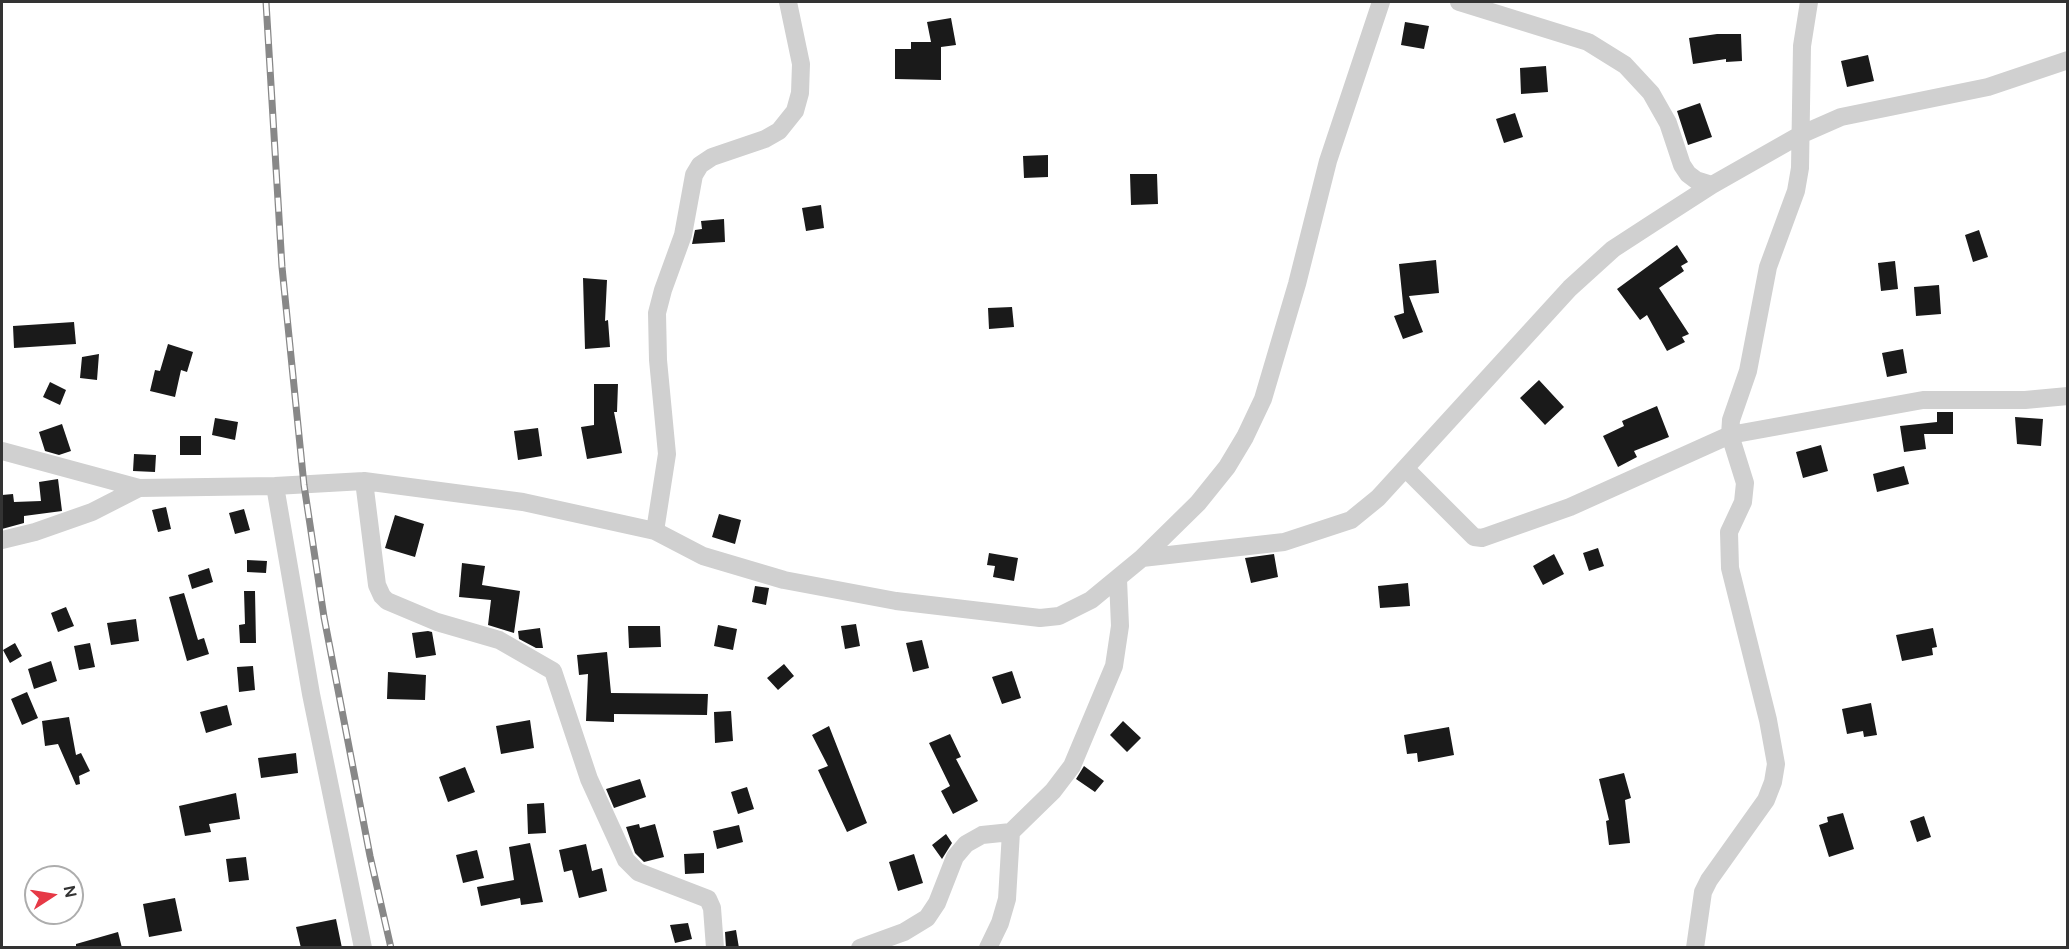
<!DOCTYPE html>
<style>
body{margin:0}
#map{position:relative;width:2069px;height:949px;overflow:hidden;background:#fff;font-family:"DM Sans",sans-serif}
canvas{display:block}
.frame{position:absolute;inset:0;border:3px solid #333;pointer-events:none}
.north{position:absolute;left:24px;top:865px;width:60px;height:60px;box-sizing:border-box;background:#fff;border:2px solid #adadad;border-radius:50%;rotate:78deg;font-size:16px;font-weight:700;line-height:24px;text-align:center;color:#333}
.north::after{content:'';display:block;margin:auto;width:21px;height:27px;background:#e63946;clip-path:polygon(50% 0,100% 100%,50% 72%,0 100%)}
</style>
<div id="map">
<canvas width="2069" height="949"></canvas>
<div class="frame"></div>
<div class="north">N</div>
</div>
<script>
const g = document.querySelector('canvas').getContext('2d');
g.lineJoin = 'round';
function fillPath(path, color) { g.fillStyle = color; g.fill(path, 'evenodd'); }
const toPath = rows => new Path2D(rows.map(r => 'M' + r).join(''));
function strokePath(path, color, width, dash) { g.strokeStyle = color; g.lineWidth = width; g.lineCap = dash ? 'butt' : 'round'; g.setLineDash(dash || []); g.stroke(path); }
fillPath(toPath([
 [951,18,956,45,941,47,941,80,895,79,895,49,911,49,911,42,931,42,927,22],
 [1405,22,1429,26,1424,49,1401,45],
 [1717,34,1741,34,1742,61,1726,62,1726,59,1693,64,1689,38],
 [1868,55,1874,81,1847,87,1841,61],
 [1546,66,1548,92,1521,94,1520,68],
 [1700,103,1712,137,1688,145,1677,111],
 [1515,113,1523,137,1504,143,1496,119],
 [1048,155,1048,177,1024,178,1023,156],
 [1130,174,1157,174,1158,204,1131,205],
 [821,205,824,228,806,231,802,208],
 [724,219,725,242,692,244,695,230,702,229,701,221],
 [1979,230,1988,257,1973,262,1965,235],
 [1677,245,1688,262,1681,266,1684,271,1659,288,1689,334,1682,337,1685,342,1667,351,1647,315,1640,320,1617,289],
 [1436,260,1439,293,1409,296,1423,332,1403,339,1394,316,1404,313,1399,264],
 [1895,261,1898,289,1881,291,1878,263],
 [583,278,607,280,605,321,608,320,610,347,585,349],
 [1939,285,1941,314,1916,316,1914,287],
 [1012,307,1014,327,989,329,988,308],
 [74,322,76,344,14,348,13,326],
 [168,344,193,352,187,372,181,370,175,397,150,391,155,370,160,371],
 [1903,349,1907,373,1887,377,1882,353],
 [99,354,97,380,80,378,82,357],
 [1539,380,1564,407,1545,425,1520,398],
 [50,382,66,390,60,405,43,397],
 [594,384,618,384,617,412,614,412,622,453,587,459,581,427,594,425],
 [1657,406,1669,437,1634,451,1637,457,1618,467,1603,436,1624,426,1622,421],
 [1937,412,1953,412,1953,434,1924,434,1926,449,1904,452,1900,426,1937,422],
 [2015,417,2043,419,2041,446,2017,444],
 [215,418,238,422,235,440,212,435],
 [62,424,71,451,59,455,45,451,39,432],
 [538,428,542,456,518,460,514,431],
 [180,436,201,436,201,455,180,455],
 [1821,445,1828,471,1803,478,1796,452],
 [134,454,156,455,155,472,133,471],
 [1904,466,1909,484,1877,492,1873,474],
 [58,479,62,511,24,516,24,523,2,529,2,495,13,494,14,502,41,501,39,482],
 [166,507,171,529,158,532,152,510],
 [244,509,250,530,235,534,229,513],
 [719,514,741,520,735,544,712,537],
 [395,515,424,524,415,557,385,548],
 [1598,548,1604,566,1589,571,1583,553],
 [989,553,1018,558,1014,581,993,577,995,566,987,565],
 [1274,554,1278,577,1251,583,1245,558],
 [1554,554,1564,574,1543,585,1533,566],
 [247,560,267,561,266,573,247,572],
 [462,563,485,566,482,585,520,591,514,633,488,625,491,600,459,597],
 [209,568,213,582,192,589,188,575],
 [1408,583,1410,606,1380,608,1378,586],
 [755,586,769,588,766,605,752,602],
 [244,591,255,591,256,643,240,643,239,625,245,624],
 [184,593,198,640,204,638,209,654,187,661,169,597],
 [66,607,74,626,58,632,51,613],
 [136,619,139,641,111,645,107,623],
 [856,624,860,646,845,649,841,626],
 [718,625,737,629,733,650,714,646],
 [628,626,660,626,661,647,629,648],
 [540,628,543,648,536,648,519,639,518,631],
 [1933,628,1937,647,1932,648,1933,655,1902,661,1896,635],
 [428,631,432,632,436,655,416,658,412,633],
 [922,640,929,668,913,672,906,643],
 [15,643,22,656,10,663,3,650],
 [90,643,95,667,79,670,74,646],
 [607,652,611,693,708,694,707,715,614,714,614,722,586,721,588,674,579,675,577,655],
 [51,661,57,681,34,689,28,669],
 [784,664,794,676,778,690,767,678],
 [253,666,255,690,239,692,237,667],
 [1012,671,1021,698,1002,704,992,677],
 [388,672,426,675,425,700,387,699],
 [27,692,38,718,22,725,11,699],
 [1871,703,1877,735,1864,737,1863,731,1847,734,1842,709],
 [227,705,232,725,206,733,200,712],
 [731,711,733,741,715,743,714,712],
 [69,717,76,755,81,753,90,771,79,776,80,784,76,785,58,744,45,746,42,721],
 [530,720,534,748,501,754,496,726],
 [1123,721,1141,738,1127,752,1110,735],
 [829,726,867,823,847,832,818,770,828,766,812,735],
 [1449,727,1454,755,1418,762,1417,753,1407,754,1404,735],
 [950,734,961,757,956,759,978,801,953,814,941,791,950,786,929,743],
 [296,753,298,773,261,778,258,758],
 [1084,766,1104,781,1095,792,1076,779],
 [465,767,475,792,448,802,439,777],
 [1624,773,1631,798,1625,800,1630,843,1609,845,1606,821,1609,820,1599,779],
 [640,779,646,797,614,808,606,789],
 [747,787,754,809,738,814,731,792],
 [236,793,240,819,209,824,211,832,185,836,179,806],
 [544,803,546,833,528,834,527,804],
 [1843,813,1854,849,1829,857,1819,825,1828,822,1827,817],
 [1924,816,1931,837,1917,842,1910,821],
 [639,824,640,828,655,824,664,857,644,862,635,853,626,827],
 [739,825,743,842,717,849,713,831],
 [946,834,952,843,942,859,932,845],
 [530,843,543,902,521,905,520,898,481,906,477,887,514,880,509,847],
 [586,844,592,871,602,868,607,891,579,898,572,870,564,872,559,850],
 [477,850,484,878,463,883,456,855],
 [704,853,704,873,685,874,684,854],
 [914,854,923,883,898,891,889,862],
 [246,857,249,880,229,882,226,859],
 [175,898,182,931,149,937,143,904],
 [336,919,342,948,301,948,296,927],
 [688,923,692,939,675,943,670,925],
 [736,930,739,948,726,948,725,932],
 [118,932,122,948,76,948,76,944]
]), '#1a1a1a');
strokePath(toPath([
 [1459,2,1588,42,1625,65,1651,93,1668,123,1682,165,1688,174,1696,180,1712,185],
 [2,451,139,488,275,486,364,481,523,502,655,531,703,556,784,580,896,601,1040,618,1059,616,1091,600,1142,558,1198,503,1227,467,1245,437,1263,399,1297,284,1328,161,1381,2],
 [1406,469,1474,537,1482,538,1570,507,1730,435,1923,400,2025,400,2068,396],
 [364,481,377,585,382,596,387,601,437,622,499,640,553,671,589,779,626,860,638,872,708,899,712,908,715,948],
 [275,486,311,694,363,948],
 [655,531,667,454,658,360,657,313,663,290,683,235,694,175,700,165,712,157,765,139,779,131,795,111,800,93,801,64,788,2],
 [2,540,35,532,92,512,139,488],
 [1142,558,1284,542,1351,520,1378,498,1570,288,1613,249,1653,223,1712,185,1800,135,1841,117,1988,87,2068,60],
 [860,948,904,932,927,918,937,903,955,857,966,844,982,835,1011,832,1053,791,1072,766,1114,666,1120,626,1118,579],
 [988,948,1000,923,1007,899,1011,832],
 [1695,948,1703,892,1709,880,1766,800,1773,782,1776,764,1768,720,1730,568,1729,532,1743,502,1745,483,1730,435,1731,420,1748,371,1768,267,1796,191,1800,168,1802,46,1809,2]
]), '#d0d0d0', 18);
const rail = toPath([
 [266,2,282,267,304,485,324,617,370,856,391,948]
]);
strokePath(rail, '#888', 7);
strokePath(rail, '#fff', 4.5, [14]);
</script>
